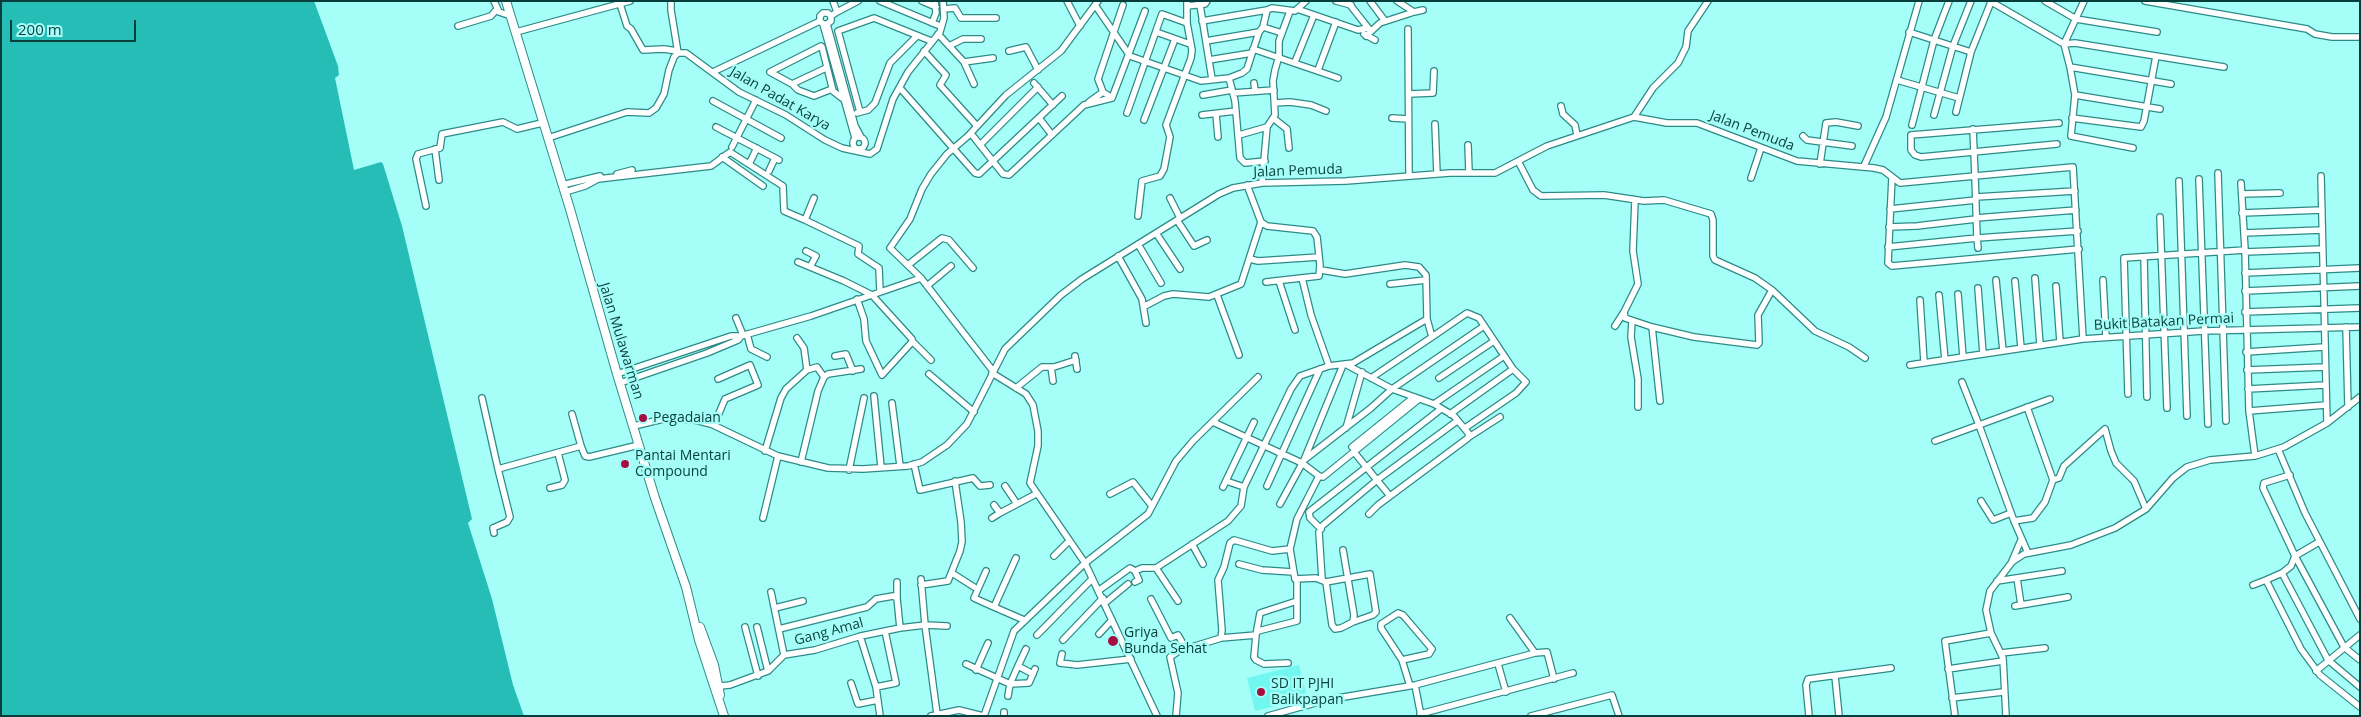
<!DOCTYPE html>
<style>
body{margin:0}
#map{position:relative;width:2361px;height:717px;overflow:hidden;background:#a5fef8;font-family:"Open Sans",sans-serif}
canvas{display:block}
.frame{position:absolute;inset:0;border:2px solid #063e3c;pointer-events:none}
.scale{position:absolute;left:10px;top:20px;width:126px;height:22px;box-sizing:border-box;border:2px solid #063e3c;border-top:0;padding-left:6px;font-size:15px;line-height:18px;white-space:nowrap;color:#063e3c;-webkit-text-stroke:4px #a5fef8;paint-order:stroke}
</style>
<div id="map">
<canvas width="2361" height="717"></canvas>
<div class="frame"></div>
<div class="scale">200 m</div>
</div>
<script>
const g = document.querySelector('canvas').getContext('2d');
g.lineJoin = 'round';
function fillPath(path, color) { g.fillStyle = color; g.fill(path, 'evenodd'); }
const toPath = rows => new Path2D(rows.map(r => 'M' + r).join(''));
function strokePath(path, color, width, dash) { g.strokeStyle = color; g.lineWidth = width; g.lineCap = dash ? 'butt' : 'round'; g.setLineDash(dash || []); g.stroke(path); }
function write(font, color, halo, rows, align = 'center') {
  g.font = font + ' "Open Sans",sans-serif'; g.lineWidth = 4.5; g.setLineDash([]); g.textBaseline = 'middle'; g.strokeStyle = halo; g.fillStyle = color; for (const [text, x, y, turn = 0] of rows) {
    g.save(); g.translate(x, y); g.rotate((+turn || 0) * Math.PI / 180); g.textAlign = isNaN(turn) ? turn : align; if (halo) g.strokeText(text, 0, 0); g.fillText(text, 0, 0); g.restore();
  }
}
fillPath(toPath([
 [1299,665,1307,698,1255,711,1247,678]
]), '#72f7f0');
fillPath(toPath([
 [1,1,314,1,338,66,339,75,335,78,354,170,381,162,383,164,402,226,472,519,468,523,492,599,513,685,524,716,1,716]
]), '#26bdb7');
const minor = toPath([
 [494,1,499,12,511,16],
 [671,1,671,10,678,53],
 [833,1,837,12],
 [880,1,940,26],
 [922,1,936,7],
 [1067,1,1080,26],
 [1336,1,1351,5],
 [1347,1,1369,29],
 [1370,1,1385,21],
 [1397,1,1414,12,1423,10],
 [1990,1,2064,44,2070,67,2171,84],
 [2045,1,2076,19,2157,32],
 [2145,1,2307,29,2315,34,2332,37,2360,37],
 [620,4,627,26,631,29,643,50,664,49,677,51],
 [1095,5,1130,56,1201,81,1229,78],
 [1200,5,1212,79],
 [1187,6,1205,4,1207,1],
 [944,9,955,8,961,18,996,18],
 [1297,9,1358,30,1367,28],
 [831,16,828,13,823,13,820,16,820,21,823,24,827,24,831,21,831,16,837,12,858,1],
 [1202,21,1267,10],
 [932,23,936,13,935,1],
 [823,24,855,138],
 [827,24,855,126,861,137],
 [458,26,491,16,497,9],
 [1263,27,1282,33],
 [1408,29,1409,176],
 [516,32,630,1],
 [1156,32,1190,44],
 [1909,32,1971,52],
 [938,34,964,62,974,84],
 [1364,34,1375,40],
 [1366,36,1380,23,1414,12],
 [1206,41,1259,32],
 [2064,44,2075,43,2224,67],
 [2064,44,2084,1],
 [949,46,963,39,981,39],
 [1253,49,1338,78],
 [924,51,946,75,940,85,977,126],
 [1009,51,1026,47,1038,70],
 [1209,60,1252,53],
 [964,62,993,58],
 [1295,62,1314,15],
 [2070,67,2075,95,2071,136,2133,148],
 [826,68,792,84,770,72,821,46,822,47,833,91,842,98],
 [1318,70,1336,22],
 [713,72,820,21],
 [1897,80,1959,98],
 [1034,83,1053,105],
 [1254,83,1255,91],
 [792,84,798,90,814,96,832,89],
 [900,88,975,173,979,174,1062,96],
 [1103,92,1098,79,1123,5],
 [1233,93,1274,90],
 [1409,94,1433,93,1434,71],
 [1203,95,1232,90],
 [2075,95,2160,109],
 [713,101,781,138],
 [1089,102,1103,92,1112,98],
 [1275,103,1290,102,1311,105,1326,111],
 [1561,106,1563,114,1575,125,1577,135],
 [860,112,838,31,874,18,931,41],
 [1956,112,1971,52,1991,2],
 [857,113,868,110,875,103,890,63,917,36],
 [1127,113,1162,14,1187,23],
 [1216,114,1218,137],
 [1202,115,1236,111],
 [1934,115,1953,46,1971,1],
 [1634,117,1653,88,1678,63,1686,47,1688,31,1708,1],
 [1039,118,1052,135],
 [1273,118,1287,129,1289,148],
 [1392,118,1408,119],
 [2072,118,2141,127,2144,121,2156,56],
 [1144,120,1175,39],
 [1435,124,1437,174],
 [1912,125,1934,40,1949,1],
 [716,127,779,160],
 [1973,129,1975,176,2073,167,2083,339,2204,331,2360,327],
 [1239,135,1267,127],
 [973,136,1003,174,1009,175,1084,105,1112,98,1145,11],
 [1803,136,1807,140,1852,146],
 '853 143a6 6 0 1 1 12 0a6 6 0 1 1-12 0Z',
 [548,138,627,112,649,113,656,108,664,94,669,70,674,57,678,53,686,53,739,92,786,115,825,140,842,148,870,154,877,149,893,99,908,72,940,32,944,18,943,1],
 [2057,144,1921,157,1915,155,1911,150,1911,135,2059,123],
 [980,145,1038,87],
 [1468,145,1469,172],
 [732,147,756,100],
 [435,149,439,180],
 [722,157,763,186],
 [1265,161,1245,163,1240,158,1235,101,1229,78,1242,73,1247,69,1259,32,1263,27,1267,10,1272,8,1295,11,1306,1],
 [1518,161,1533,190,1541,196,1604,195,1644,201,1664,200,1711,214,1713,220,1713,256,1715,260,1755,278,1772,290,1815,331,1849,347,1865,358],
 [750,162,757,148],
 [1820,164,1826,123,1836,122,1858,126],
 [1864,166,1886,117,1919,1],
 [769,171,775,158],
 [2218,173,2226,421],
 [617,174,632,170],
 [2321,176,2327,423],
 [1892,177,1888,263,1892,266,2079,249],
 [1751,178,1761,148],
 [2199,179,2208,424],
 [2179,181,2187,416],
 [1262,183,1267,127,1275,115,1273,81,1275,70,1279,56,1279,41,1290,11],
 [2241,183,2245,250,2249,411,2255,456],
 [562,185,600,176],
 [565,192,585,186,598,179,711,166,730,152,783,186,784,211,805,220],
 [2242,194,2280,193],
 [1976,197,2075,191],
 [814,198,805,220,859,246,858,254,879,268,880,292],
 [1170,198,1180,218],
 [1635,200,1633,251,1638,284,1624,312,1625,318,1652,327,1694,337,1757,345,1759,343,1758,315,1772,290],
 [426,206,416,159,418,154,440,148,442,134,503,122,517,129,542,123],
 [1890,209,1976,200],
 [2242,213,2322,210],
 [1138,216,1142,181,1160,176,1164,169,1170,137,1166,125,1191,58,1192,50,1187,23,1187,1],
 [2160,217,2167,408],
 [1976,218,2076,210],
 [1177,220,1194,246,1207,240],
 [1261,222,1267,226,1313,231,1317,237,1320,265,1319,276,1266,282],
 [1889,227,1917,226,1976,219],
 [1156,233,1180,269],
 [2244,233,2322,230],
 [1138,244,1161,283],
 [1888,247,1977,238,1978,248],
 [806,251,816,256,810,267],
 [2245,252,2322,249],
 [1118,256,1142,299,1146,323],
 [2144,257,2147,397],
 [1250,259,1258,261,1319,257],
 [798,262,844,281,872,295,912,339,912,342,882,375,866,341,864,319,857,299],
 [908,265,942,238,949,240,973,268],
 [1321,270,1345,274,1405,265,1419,267,1426,275,1427,319],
 [2245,273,2360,268],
 [1302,278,1311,315,1329,366],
 [2035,278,2040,345],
 [1996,280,2003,351],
 [2103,280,2106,337],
 [1279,281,1295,330],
 [2015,281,2021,348],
 [1390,284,1426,280],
 [927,286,951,266],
 [2056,286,2060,342],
 [1978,288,1983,354],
 [2245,291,2360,286],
 [1958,294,1963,357],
 [1217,295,1239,355],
 [1939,295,1945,360],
 [1920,300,1924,362],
 [1145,306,1164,296,1173,294,1209,297,1241,284,1261,222,1247,185],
 [2245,312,2360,308],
 [736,318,743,335],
 [1632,321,1631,337,1638,379,1638,407],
 [1615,326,1624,312],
 [1652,327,1660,401],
 [2346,327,2348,407],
 [747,334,751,349,767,357],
 [797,338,804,348,807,370],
 [912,341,931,360],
 [2246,352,2324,347],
 [835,356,846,354,853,371],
 [1075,356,1077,369],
 [1347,365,1392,389,1434,404,1454,416,1469,434,1468,438,1378,505,1369,514],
 [1910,365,2083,339],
 [1051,367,1053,381],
 [2247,370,2325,367],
 [993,371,921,278,890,248,910,219,922,189,931,174,947,154,968,136,1006,95,1061,51,1098,1],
 [992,373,1026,394,1033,405,1038,431,1038,446,1030,483,1085,563,1157,716],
 [617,374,731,336,741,336,811,316,921,278],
 [929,374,974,412],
 [1371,378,1432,337],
 [1439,378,1494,341],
 [620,383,707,353,738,340,741,336],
 [1016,388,1042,367,1054,367,1076,360],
 [2248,389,2325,385],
 [2128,394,2124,258,2245,250],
 [874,396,881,467],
 [482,398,498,469],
 [892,403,900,466],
 [1434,404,1504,356],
 [2249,411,2326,405],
 [572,414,581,446,585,456,589,457,639,445],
 [1450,414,1513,369],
 [1213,422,1302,463,1319,476],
 [714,425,725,399,758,385,750,365,718,379],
 [634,426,663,419,695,420,711,424,778,456,828,468,863,469,908,466,922,462,947,445,967,424,1005,349,1061,295,1082,279,1219,194,1233,188,1262,183,1346,181,1450,173,1495,173,1547,146,1634,117,1667,123,1697,123,1797,161,1874,168,1883,170,1900,183,1975,176,1977,238,2078,231],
 [1346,428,1362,372],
 [1469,437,1500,417],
 [1935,441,1979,425,1962,382],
 [1352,447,1414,397],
 [2278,449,2305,513,2360,619],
 [765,451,781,398,786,389,807,370,817,367,824,377],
 [1354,452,1390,496],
 [1304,460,1371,408,1392,389,1484,326],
 [801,462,818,391,824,377,828,374,861,369],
 [914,464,920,490,973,478,980,486,990,485],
 [849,470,864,398],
 [2290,475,2264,483,2263,488,2295,556,2344,647,2360,660],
 [1319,476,1297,519,1290,549,1295,579,1316,578,1326,582],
 [1319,476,1323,477,1419,399],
 [2053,480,2059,478,2064,466,2105,429,2111,451,2116,463,2134,481,2146,509],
 [1226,481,1244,487],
 [1005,486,1017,504],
 [1267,486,1320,369],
 [1223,487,1254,422],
 [1244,487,1291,389,1300,376,1329,366,1353,363,1427,319,1432,337,1467,313,1479,318,1513,369,1526,382,1516,393,1465,428],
 [550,488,562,485,565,480,558,453],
 [1110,494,1133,482,1152,506],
 [1981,501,1993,520,2011,513],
 [1280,504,1304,460,1343,365],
 [994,505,1000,513,1036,494],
 [763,518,778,456],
 [992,518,1000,513],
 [2014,521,2033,518,2045,502,2053,480,2027,407],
 [1321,529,1310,518,1309,512,1441,409],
 [494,533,493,528,507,522,510,517,498,469,581,446],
 [2319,542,2295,556,2291,566,2282,573,2328,660,2360,687],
 [1192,544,1203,564],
 [2028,553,2014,521,1979,425,2050,399],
 [1054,556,1069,541],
 [1016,558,994,607,1024,620],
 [2012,561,2021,540],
 [1239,564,1262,570,1293,572],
 [1156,568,1178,601],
 [986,571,974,598,994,607],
 [952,573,974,587],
 [2282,573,2266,580,2301,649,2320,675,2360,707],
 [921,579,925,625,937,714],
 [1322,579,1319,532,1322,526,1377,480,1457,421],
 [1997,581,2062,571],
 [1135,582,1139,580,1135,571],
 [1326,582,1332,625,1335,629,1341,628,1353,622,1354,615,1343,550],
 [1326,582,1370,574,1376,612,1373,615,1353,622],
 [921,585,948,581,960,551,962,542,961,522,955,481],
 [2253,585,2266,580],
 [1098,591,1130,568,1135,571,1142,568,1156,568,1228,521,1241,506,1244,487],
 [771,592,784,655],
 [897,598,897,582],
 [1151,599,1171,638,1178,635,1186,649],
 [1105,603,1128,584],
 [2021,605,2068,597],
 [2015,606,2021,605,2017,578],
 [775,608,803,601],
 [745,627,758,676],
 [757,627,768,671],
 [779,629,867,607,876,599,893,596,897,598,900,628],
 [1258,631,1297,621,1297,580],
 [1099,634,1112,620],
 [1037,635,1092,579],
 [860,636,876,687,880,716],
 [1221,638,1256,635],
 [1063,640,1103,598],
 [1535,653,1547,652,1554,679],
 [2001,653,2045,648],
 [1062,654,1060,663,1077,665,1131,659],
 [784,655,815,650,861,636,900,628,925,625,947,626],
 [1402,660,1429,654,1432,649,1403,615,1398,613,1381,624,1381,628,1402,660,1410,686],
 [1288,663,1264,664,1256,660,1254,657,1256,635,1260,613,1297,601],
 [966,664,1010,684,1018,666,1033,674],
 [1498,664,1506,692],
 [1018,666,1026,649],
 [1948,669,2003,661],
 [976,670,988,643],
 [2316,671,2360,635],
 [1835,676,1839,716],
 [851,683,858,704,878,700],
 [1415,685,1421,716],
 [720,686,730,685,768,671,784,655],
 [876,687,896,683,885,631],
 [1008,696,1010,684,1029,683,1035,669],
 [1952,698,2003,692],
 [1420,714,1573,673],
 [931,716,959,710,983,716],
 [984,716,1014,631,1085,563,1148,514,1176,461,1193,441,1258,377],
 [1004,716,1004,712],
 [1176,716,1178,693,1170,657,1179,651,1221,638,1222,630,1218,580,1224,567,1230,543,1234,540,1272,551,1290,549],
 [1268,716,1326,700,1415,685,1535,653,1510,618],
 [1531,716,1612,695,1619,716],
 [1809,716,1806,685,1808,679,1891,668],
 [1955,716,1945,641,1991,633],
 [2006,716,2003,658,1991,633,1986,610,1990,591,2012,562,2024,554,2071,545,2115,528,2146,509,2173,478,2187,467,2210,460,2255,456,2284,447,2327,423,2360,397]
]);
const highway = toPath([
 [506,1,570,209,617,374,655,498,686,587,699,640,724,716],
 [700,627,714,665,720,695]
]);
strokePath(minor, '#2d8b87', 8);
strokePath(highway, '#2d8b87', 10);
strokePath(minor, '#fff', 5.5);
strokePath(highway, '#fff', 8);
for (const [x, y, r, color] of [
 [643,418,5,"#a60e42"],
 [625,464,5,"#a60e42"],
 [1113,641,6,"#a60e42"],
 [1261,692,5,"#a60e42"]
]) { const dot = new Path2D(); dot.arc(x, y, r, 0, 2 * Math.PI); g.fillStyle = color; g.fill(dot); strokePath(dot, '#a5fef8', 2); }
write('14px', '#063e3c', '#a5fef8', [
 ["Jalan Padat Karya",780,99,30],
 ["Jalan Pemuda",1752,131,21],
 ["Jalan Pemuda",1298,171,-2],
 ["Bukit Batakan Permai",2164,322,-3],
 ["Jalan Mulawarman",621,341,73],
 ["Gang Amal",829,632,-15]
]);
write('14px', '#063e3c', '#a5fef8', [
 ["Pegadaian",653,418],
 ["Pantai Mentari",635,456],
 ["Compound",635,472],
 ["Griya",1124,633],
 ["Bunda Sehat",1124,649],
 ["SD IT PJHI",1271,684],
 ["Balikpapan",1271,700]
], 'left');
</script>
